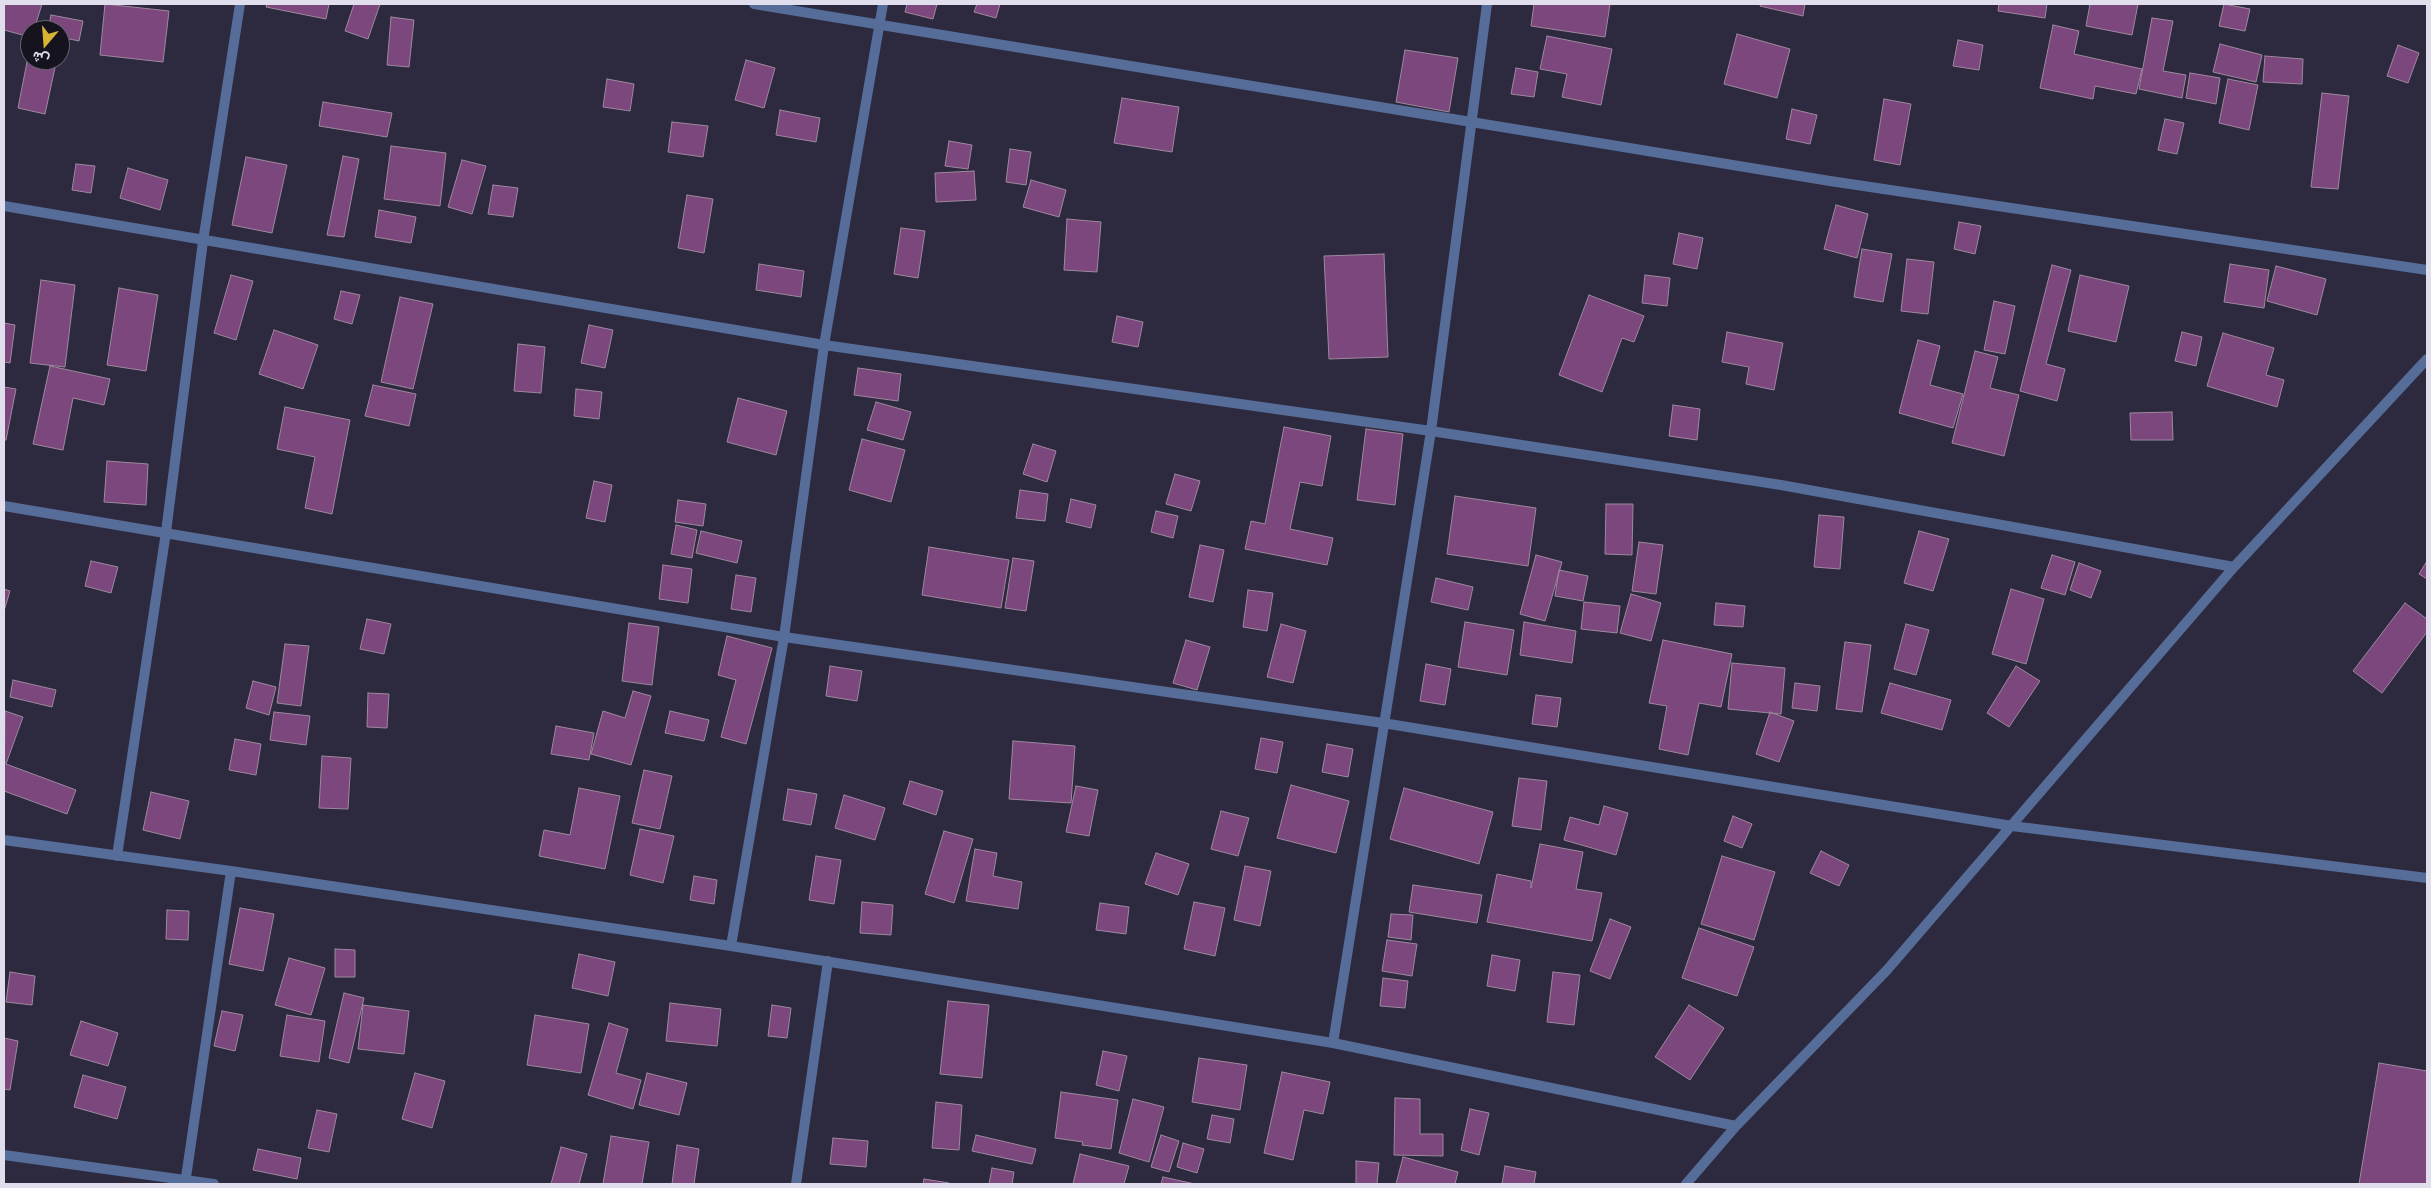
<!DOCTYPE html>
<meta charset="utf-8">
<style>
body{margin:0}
#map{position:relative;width:2431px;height:1188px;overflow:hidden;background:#2d293e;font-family:"Archivo Narrow",Vazirmatn,sans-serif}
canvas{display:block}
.frame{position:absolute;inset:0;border:5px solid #e0deec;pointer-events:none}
.north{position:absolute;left:20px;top:20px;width:50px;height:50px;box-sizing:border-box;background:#15131d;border:1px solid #666470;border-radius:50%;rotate:198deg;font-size:14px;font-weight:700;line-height:20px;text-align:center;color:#e0deec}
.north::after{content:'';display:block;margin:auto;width:18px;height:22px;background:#d8b434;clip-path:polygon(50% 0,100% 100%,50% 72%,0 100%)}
</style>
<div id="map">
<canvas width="2431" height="1188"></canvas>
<div class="frame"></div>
<div class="north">ش</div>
</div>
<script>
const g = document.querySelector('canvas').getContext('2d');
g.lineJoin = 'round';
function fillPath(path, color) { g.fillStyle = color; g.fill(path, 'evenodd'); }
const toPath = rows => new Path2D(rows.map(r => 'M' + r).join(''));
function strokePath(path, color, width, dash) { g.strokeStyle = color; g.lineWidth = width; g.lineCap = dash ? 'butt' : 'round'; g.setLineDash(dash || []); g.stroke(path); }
const building = toPath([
 [4,4,42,4,34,30,30,30,30,37,4,30,4,4],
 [105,4,169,11,163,62,100,55,105,4],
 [267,4,329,4,326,19,266,7,267,4],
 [354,4,380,4,368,39,345,31,354,4],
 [907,4,937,4,933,19,905,12,907,4],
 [977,4,1000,4,996,18,974,12,977,4],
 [1534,4,1610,4,1605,37,1531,26,1534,4],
 [1761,4,1805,4,1803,16,1760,6,1761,4],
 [1999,4,2047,4,2045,18,1998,11,1999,4],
 [2090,4,2138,4,2132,35,2086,26,2090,4],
 [2224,4,2250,9,2245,31,2219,26,2224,4],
 [51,15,83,21,79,41,60,37,60,30,48,30,51,15],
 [391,17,414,20,409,67,387,65,391,17],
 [2152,18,2173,21,2163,71,2186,75,2182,98,2139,89,2152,18],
 [2053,25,2079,31,2074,54,2142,69,2136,94,2095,86,2093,99,2040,88,2053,25],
 [1737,34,1790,49,1777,98,1724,84,1737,34],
 [1547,36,1612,49,1601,105,1562,97,1567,74,1540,69,1547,36],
 [1958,40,1983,45,1979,70,1953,66,1958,40],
 [2220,44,2262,55,2256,82,2213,72,2220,44],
 [2398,45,2419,53,2408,83,2387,76,2398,45],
 [1405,50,1458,58,1449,112,1396,102,1405,50],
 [2265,56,2303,59,2302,84,2263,82,2265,56],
 [28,57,30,60,56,63,45,114,18,108,28,57],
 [746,60,775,68,764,108,735,100,746,60],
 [1516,68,1538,72,1534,97,1511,94,1516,68],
 [2190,73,2220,78,2216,104,2186,98,2190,73],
 [607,79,634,84,630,111,603,107,607,79],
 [2228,79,2258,85,2249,130,2219,123,2228,79],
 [2322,93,2349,96,2338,189,2311,187,2322,93],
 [1122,98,1179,107,1172,152,1114,143,1122,98],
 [1884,99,1911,104,1900,165,1874,160,1884,99],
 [323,102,392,113,387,137,319,126,323,102],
 [1792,109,1817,115,1810,144,1786,139,1792,109],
 [780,110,820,118,816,142,776,135,780,110],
 [2165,119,2184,123,2177,154,2158,150,2165,119],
 [672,122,708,126,703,157,668,152,672,122],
 [949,141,972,145,968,169,945,166,949,141],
 [391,146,446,153,440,206,384,199,391,146],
 [1010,149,1031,152,1026,185,1006,182,1010,149],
 [343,156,359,159,344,237,327,235,343,156],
 [246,157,287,165,272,233,232,225,246,157],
 [462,160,486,166,472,214,448,207,462,160],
 [76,164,95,166,91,193,72,190,76,164],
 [128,168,168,180,160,210,120,198,128,168],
 [974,171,976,200,936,202,935,173,974,171],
 [1031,180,1066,190,1059,217,1023,207,1031,180],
 [493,185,518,188,513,217,488,214,493,185],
 [687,195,713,199,704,253,678,248,687,195],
 [1836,205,1868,214,1857,258,1824,249,1836,205],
 [379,210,416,217,411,243,375,237,379,210],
 [1067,219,1101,222,1097,272,1064,270,1067,219],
 [1959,222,1981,226,1975,254,1954,249,1959,222],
 [901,228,925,231,918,278,894,274,901,228],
 [1679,233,1703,238,1697,269,1673,264,1679,233],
 [1862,249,1892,254,1883,302,1854,297,1862,249],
 [1384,254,1388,357,1329,359,1324,256,1384,254],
 [1907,259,1934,262,1928,314,1901,311,1907,259],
 [759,264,804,271,801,297,756,290,759,264],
 [2230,264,2269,270,2264,308,2224,302,2230,264],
 [2052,265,2071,270,2046,364,2065,369,2057,401,2020,391,2052,265],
 [2276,266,2326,279,2317,315,2267,301,2276,266],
 [231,275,253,281,236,340,214,333,231,275],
 [1645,275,1670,278,1667,306,1642,303,1645,275],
 [2080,275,2129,286,2116,342,2068,331,2080,275],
 [41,280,75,285,65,367,30,363,41,280],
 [119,288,158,295,146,371,107,365,119,288],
 [341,291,360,295,352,324,334,319,341,291],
 [1589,295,1644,316,1634,342,1622,338,1602,392,1559,375,1589,295],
 [400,297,433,304,413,389,381,382,400,297],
 [1994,301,2015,306,2005,354,1984,350,1994,301],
 [1117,316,1143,322,1138,347,1112,342,1117,316],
 [4,323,15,325,10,363,4,362,4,323],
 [589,325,613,330,605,368,581,363,589,325],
 [274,330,318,345,303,389,259,374,274,330],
 [1727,332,1783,343,1774,390,1746,384,1749,367,1722,362,1727,332],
 [2182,332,2202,337,2196,366,2175,361,2182,332],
 [2223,333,2274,348,2266,375,2284,380,2277,407,2207,386,2223,333],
 [1918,340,1940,346,1930,385,1963,394,1953,428,1899,413,1918,340],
 [518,344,545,347,541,393,514,391,518,344],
 [1975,351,1998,357,1990,388,2019,395,2004,456,1952,443,1975,351],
 [50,366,110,379,104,405,73,398,63,450,33,444,50,366],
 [858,368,901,374,898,401,854,395,858,368],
 [373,385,416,394,409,426,365,416,373,385],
 [4,387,16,389,6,440,4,440,4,387],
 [576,389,602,392,599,419,574,416,576,389],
 [738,398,787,411,776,455,727,442,738,398],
 [876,402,911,412,903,440,867,430,876,402],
 [1673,405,1700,409,1697,440,1669,436,1673,405],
 [285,407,350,420,332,514,305,508,315,457,277,449,285,407],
 [2172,412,2173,440,2131,440,2130,413,2172,412],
 [1284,427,1331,436,1322,486,1300,482,1290,529,1333,538,1327,565,1245,549,1251,521,1265,524,1284,427],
 [1366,429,1403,434,1395,505,1357,500,1366,429],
 [862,439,905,450,891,502,849,490,862,439],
 [1033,444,1056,451,1047,482,1023,474,1033,444],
 [107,461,148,464,146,505,104,502,107,461],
 [1175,474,1200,481,1191,511,1166,504,1175,474],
 [594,481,612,485,605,522,586,518,594,481],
 [1020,490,1048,494,1045,521,1016,518,1020,490],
 [1455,496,1536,508,1528,566,1447,554,1455,496],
 [1071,499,1096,505,1091,528,1066,522,1071,499],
 [678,500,706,504,703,526,675,522,678,500],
 [1606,504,1633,504,1632,555,1605,554,1606,504],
 [1156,511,1178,516,1173,538,1151,532,1156,511],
 [1819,515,1844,517,1840,569,1814,567,1819,515],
 [676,525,697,530,692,558,671,554,676,525],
 [701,531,742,541,737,563,696,553,701,531],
 [1919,531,1949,539,1933,591,1904,583,1919,531],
 [1639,542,1663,545,1656,594,1632,591,1639,542],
 [1200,545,1224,550,1213,602,1189,597,1200,545],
 [929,547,1009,560,1001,608,922,595,929,547],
 [1536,555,1562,562,1545,621,1520,614,1536,555],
 [2052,555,2075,562,2065,595,2041,588,2052,555],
 [1013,558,1034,561,1026,611,1005,608,1013,558],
 [91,561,118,567,111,593,85,586,91,561],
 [2427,561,2427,579,2419,574,2427,561],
 [2079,563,2101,571,2091,598,2070,590,2079,563],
 [663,565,692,569,688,603,659,599,663,565],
 [1559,570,1588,576,1583,601,1555,596,1559,570],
 [736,575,756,578,751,612,731,609,736,575],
 [1436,578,1473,587,1468,610,1431,602,1436,578],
 [4,589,10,591,4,611,4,589],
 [2011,589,2044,599,2026,664,1992,654,2011,589],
 [1248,590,1273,593,1267,631,1243,627,1248,590],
 [1631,594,1661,603,1651,641,1620,633,1631,594],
 [1584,602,1620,606,1617,633,1581,629,1584,602],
 [1716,603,1745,606,1743,627,1714,625,1716,603],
 [2405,603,2427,619,2427,632,2382,693,2353,671,2405,603],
 [367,619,391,624,384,654,360,649,367,619],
 [1465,622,1514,630,1507,675,1458,667,1465,622],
 [1524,622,1576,631,1572,663,1520,655,1524,622],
 [629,623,659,627,652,685,622,681,629,623],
 [1281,624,1306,631,1293,683,1267,677,1281,624],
 [1906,624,1929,630,1916,675,1894,669,1906,624],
 [727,636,772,648,746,744,721,737,736,680,718,675,727,636],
 [1186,640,1210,647,1197,690,1173,683,1186,640],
 [1663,640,1732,654,1721,707,1699,703,1688,755,1659,749,1667,706,1649,703,1663,640],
 [1845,642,1871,645,1862,712,1836,709,1845,642],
 [285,644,309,646,301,706,277,703,285,644],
 [1732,663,1785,668,1781,714,1728,709,1732,663],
 [1426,664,1451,669,1445,705,1420,701,1426,664],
 [830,666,862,671,857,701,826,696,830,666],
 [2016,666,2040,681,2009,727,1987,713,2016,666],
 [13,680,56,690,52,707,10,697,13,680],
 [253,681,276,687,269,715,246,708,253,681],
 [1795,683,1820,686,1817,711,1792,708,1795,683],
 [1890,683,1951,700,1942,730,1881,713,1890,683],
 [633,691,651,696,631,765,591,754,603,711,625,718,633,691],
 [368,693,389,694,387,728,367,727,368,693],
 [1536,695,1561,698,1557,727,1532,724,1536,695],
 [5,711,23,717,6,764,76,790,67,814,4,791,5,711],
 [670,711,709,720,704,741,665,733,670,711],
 [274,712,310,716,306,745,270,740,274,712],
 [1770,712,1794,721,1779,762,1756,754,1770,712],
 [556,726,594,733,589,760,551,754,556,726],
 [1261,738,1283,742,1277,773,1255,769,1261,738],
 [235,739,261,744,256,775,229,770,235,739],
 [1013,741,1075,746,1071,803,1009,799,1013,741],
 [1327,744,1353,749,1348,777,1322,772,1327,744],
 [322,756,351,758,348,809,319,808,322,756],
 [644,770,672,776,660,829,632,823,644,770],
 [1519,778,1547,781,1541,830,1512,826,1519,778],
 [910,781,943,791,936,815,903,804,910,781],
 [1291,785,1349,801,1336,853,1277,838,1291,785],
 [1076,786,1098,790,1089,836,1066,832,1076,786],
 [579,788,620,796,605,869,539,856,544,830,570,835,579,788],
 [1404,788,1493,812,1479,864,1390,839,1404,788],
 [788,789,817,794,811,825,783,820,788,789],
 [151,792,189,801,180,839,143,830,151,792],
 [844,795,885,808,875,840,835,828,844,795],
 [1604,806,1628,813,1616,855,1564,840,1570,817,1599,825,1604,806],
 [1221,811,1249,818,1238,856,1211,849,1221,811],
 [1733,816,1752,824,1742,848,1724,841,1733,816],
 [640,829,674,836,663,883,630,875,640,829],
 [944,831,973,839,954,903,925,894,944,831],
 [1540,844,1583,852,1576,889,1602,893,1592,941,1487,922,1497,874,1531,881,1531,888,1540,844],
 [975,849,997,853,993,876,1022,882,1018,909,966,901,975,849],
 [1821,851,1849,865,1839,886,1810,873,1821,851],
 [1156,853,1189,864,1178,895,1145,884,1156,853],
 [816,856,841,860,834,904,809,900,816,856],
 [1722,856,1775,872,1754,940,1701,924,1722,856],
 [1245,866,1271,871,1260,926,1234,920,1245,866],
 [694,876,717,880,714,904,690,900,694,876],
 [1413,885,1482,895,1477,923,1409,912,1413,885],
 [862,902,893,905,891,935,860,933,862,902],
 [1194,902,1225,908,1215,956,1184,949,1194,902],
 [1100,903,1129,907,1126,934,1096,930,1100,903],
 [240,908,274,914,263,971,229,964,240,908],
 [167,910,189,911,188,940,166,939,167,910],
 [1391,914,1413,915,1411,940,1388,937,1391,914],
 [1610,919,1631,927,1610,979,1590,971,1610,919],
 [1699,928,1754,947,1737,996,1682,978,1699,928],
 [1387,940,1417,944,1412,976,1382,971,1387,940],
 [335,949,355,950,355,977,335,977,335,949],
 [579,954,615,962,608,996,572,988,579,954],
 [1492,955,1520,960,1515,991,1487,986,1492,955],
 [289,958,325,968,311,1015,275,1005,289,958],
 [10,972,35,976,32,1005,6,1002,10,972],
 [1553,972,1580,975,1574,1025,1547,1022,1553,972],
 [1383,978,1408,981,1405,1008,1380,1006,1383,978],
 [344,993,364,998,349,1063,329,1058,344,993],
 [948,1001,989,1005,982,1078,940,1074,948,1001],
 [670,1003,721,1009,717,1046,666,1041,670,1003],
 [363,1005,409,1011,404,1054,358,1049,363,1005],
 [772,1005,791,1008,787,1038,768,1036,772,1005],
 [1689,1005,1724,1028,1690,1080,1655,1057,1689,1005],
 [222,1011,243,1015,235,1051,214,1046,222,1011],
 [287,1015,325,1021,319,1062,280,1056,287,1015],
 [535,1015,589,1024,581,1073,527,1065,535,1015],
 [81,1021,118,1033,108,1066,70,1055,81,1021],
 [609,1023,628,1029,616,1073,641,1080,633,1109,588,1095,609,1023],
 [4,1038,18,1041,10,1090,4,1089,4,1038],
 [1103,1051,1127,1056,1119,1091,1096,1085,1103,1051],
 [1199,1058,1247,1065,1240,1110,1192,1102,1199,1058],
 [2379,1063,2427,1071,2427,1184,2359,1184,2379,1063],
 [1282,1072,1330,1082,1323,1114,1304,1110,1293,1160,1264,1153,1282,1072],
 [415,1073,445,1081,432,1128,402,1119,415,1073],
 [647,1073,687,1083,679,1115,639,1105,647,1073],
 [83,1075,126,1087,117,1119,74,1107,83,1075],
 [1061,1092,1118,1100,1111,1149,1082,1145,1083,1142,1055,1138,1061,1092],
 [1395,1098,1420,1099,1420,1134,1443,1134,1443,1156,1394,1155,1395,1098],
 [1133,1099,1164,1107,1149,1162,1119,1153,1133,1099],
 [936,1102,962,1105,959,1150,932,1148,936,1102],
 [1470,1109,1489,1113,1479,1155,1461,1150,1470,1109],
 [317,1110,337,1114,329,1152,308,1148,317,1110],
 [1212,1115,1234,1119,1230,1143,1207,1139,1212,1115],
 [976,1135,1036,1149,1032,1164,972,1151,976,1135],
 [1161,1135,1179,1141,1169,1172,1151,1167,1161,1135],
 [611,1136,649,1142,642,1184,603,1184,611,1136],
 [833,1138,868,1141,866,1167,830,1164,833,1138],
 [1183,1143,1204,1149,1197,1173,1177,1167,1183,1143],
 [677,1145,699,1149,694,1184,672,1184,677,1145],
 [561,1147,587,1154,579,1184,551,1184,561,1147],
 [258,1149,301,1158,297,1179,253,1170,258,1149],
 [1080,1154,1129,1166,1124,1184,1073,1184,1080,1154],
 [1403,1157,1458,1172,1455,1184,1396,1184,1403,1157],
 [1356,1161,1379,1163,1377,1184,1356,1184,1356,1161],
 [1505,1166,1536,1172,1534,1184,1502,1184,1505,1166],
 [992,1168,1014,1172,1012,1184,989,1184,992,1168],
 [1163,1177,1195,1184,1161,1184,1163,1177],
 [924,1179,949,1183,948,1184,923,1184,924,1179]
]);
fillPath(building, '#7b477d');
strokePath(building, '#9e899e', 1);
strokePath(toPath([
 [754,4,1830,181,2427,270],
 [4,206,824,345,1431,431,1781,485,2234,567],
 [4,506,784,637,1383,723,2012,826,2427,878],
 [4,840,231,871,731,946,1333,1043,1736,1126],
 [117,856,166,532,203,241,240,4],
 [731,946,784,637,824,345,883,4],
 [1333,1043,1431,431,1487,4],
 [4,1155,214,1184],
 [185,1184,231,871],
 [796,1184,828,961],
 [1686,1184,1736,1126,1887,970,2234,567,2427,359]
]), '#556d98', 10);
</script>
